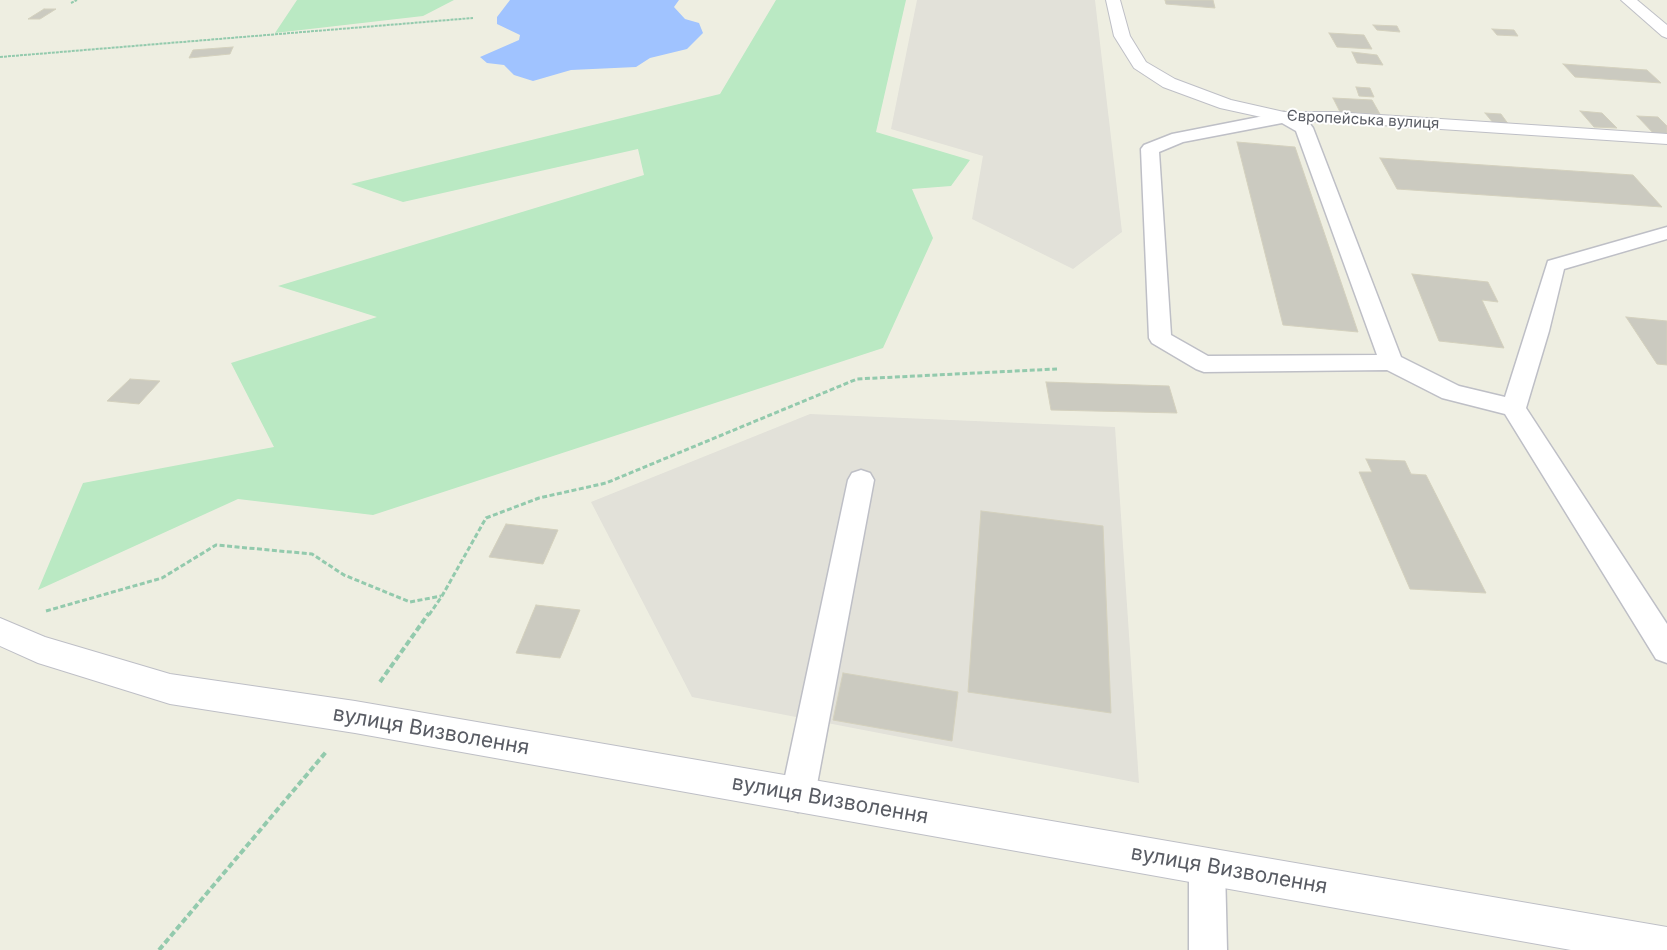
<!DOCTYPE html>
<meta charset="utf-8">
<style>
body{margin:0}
canvas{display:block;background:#eeeee1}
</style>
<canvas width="1667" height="950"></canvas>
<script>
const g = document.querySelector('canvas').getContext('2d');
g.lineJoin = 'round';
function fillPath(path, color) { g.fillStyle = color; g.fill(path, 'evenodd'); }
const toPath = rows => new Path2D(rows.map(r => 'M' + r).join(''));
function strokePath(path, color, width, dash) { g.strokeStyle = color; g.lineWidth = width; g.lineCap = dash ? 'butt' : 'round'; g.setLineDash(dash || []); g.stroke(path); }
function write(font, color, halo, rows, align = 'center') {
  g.font = font + ' Inter,sans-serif'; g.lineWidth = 4; g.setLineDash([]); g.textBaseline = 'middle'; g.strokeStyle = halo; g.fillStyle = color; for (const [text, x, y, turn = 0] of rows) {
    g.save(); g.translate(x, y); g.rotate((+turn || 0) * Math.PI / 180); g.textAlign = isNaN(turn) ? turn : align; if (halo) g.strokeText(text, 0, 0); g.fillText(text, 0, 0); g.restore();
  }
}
fillPath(toPath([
 [917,0,1095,0,1122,232,1073,269,972,219,983,156,891,129],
 [810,414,1115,427,1139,783,692,697,591,502]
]), '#e2e1d9');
fillPath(toPath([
 [297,0,454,0,423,16,275,33],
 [776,0,906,0,876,132,970,160,951,186,912,189,933,238,883,348,373,515,238,499,38,590,83,483,274,447,231,363,377,317,278,286,644,175,638,149,403,202,351,184,720,94]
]), '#bae9c3');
fillPath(toPath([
 [510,0,679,0,674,7,685,19,699,23,703,33,687,49,650,58,636,67,571,70,533,81,514,75,504,65,487,63,480,57,519,40,520,35,497,24,497,17]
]), '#a0c3ff');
const building = toPath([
 [1165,0,1213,0,1215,8,1166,4,1165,0],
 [44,9,56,9,40,19,28,19,44,9],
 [1373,25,1397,26,1400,32,1377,30,1373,25],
 [1492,29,1514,30,1518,36,1497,35,1492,29],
 [1329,33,1364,35,1372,49,1337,47,1329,33],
 [233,47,230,54,189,58,193,50,233,47],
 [1352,52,1377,55,1383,65,1357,63,1352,52],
 [1563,64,1647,70,1661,83,1575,77,1563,64],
 [1356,87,1370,88,1374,97,1359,96,1356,87],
 [1333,98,1372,100,1380,114,1340,112,1333,98],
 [1580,111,1602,113,1617,128,1594,127,1580,111],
 [1485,113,1501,114,1509,125,1494,124,1485,113],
 [1637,116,1658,117,1667,126,1667,136,1655,135,1637,116],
 [1237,142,1295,147,1358,332,1283,325,1237,142],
 [1380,158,1633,175,1662,207,1397,189,1380,158],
 [1412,274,1488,282,1498,302,1482,300,1504,348,1439,341,1412,274],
 [1626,317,1667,321,1667,365,1657,364,1626,317],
 [130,379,160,381,139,404,107,401,130,379],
 [1046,382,1169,386,1177,413,1051,410,1046,382],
 [1366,459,1405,461,1411,474,1426,475,1486,593,1410,589,1359,472,1372,472,1366,459],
 [981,511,1103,526,1111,713,968,692,981,511],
 [506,524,558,530,543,564,489,557,506,524],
 [536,605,580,610,560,658,516,653,536,605],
 [843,673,958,692,952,741,833,720,843,673]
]);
fillPath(building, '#cbcac0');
strokePath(building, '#d4d1be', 1);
const service = toPath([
 [1284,112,1310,124,1313,128,1401,357,1459,386,1505,397,1548,261,1667,227,1667,239,1564,269,1549,331,1526,408,1667,624,1667,663,1656,659,1505,414,1442,398,1387,370,1204,372,1196,369,1152,343,1149,338,1141,149,1144,145,1172,134,1284,112],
 [1282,123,1296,131,1377,355,1208,356,1171,335,1159,152,1183,142,1282,123],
 [861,470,870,473,874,480,815,795,810,807,798,812,786,807,781,795,848,480,852,473,861,470],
 [1207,849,1220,854,1225,867,1227,950,1189,950,1189,867,1194,854,1207,849]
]);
const minor = toPath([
 [1106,0,1120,0,1130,36,1146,62,1175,79,1231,100,1284,112,1335,112,1667,134,1667,144,1335,122,1284,122,1220,108,1163,87,1134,68,1114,36,1106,0],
 [0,618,45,637,170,674,355,701,1667,927,1667,950,1571,950,355,733,170,704,38,663,0,646,0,618]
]);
const tertiary = toPath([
 [1621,0,1637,0,1667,25,1667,38,1662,36,1621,0]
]);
strokePath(service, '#bebfc6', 3);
strokePath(minor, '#bebfc6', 2);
strokePath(tertiary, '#bebfc6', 2);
strokePath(toPath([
 [71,3,77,0],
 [0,57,473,18]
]), '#93caad', 2, [3, 1]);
strokePath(toPath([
 [46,611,162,578,216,545,312,554,344,575,410,602,441,596],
 [429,615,442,596,486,518,539,498,606,483,857,379,1057,369]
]), '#93caad', 3, [5, 2.5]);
strokePath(toPath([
 [380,682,429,613],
 [159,950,326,752]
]), '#93caad', 4, [6, 3]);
fillPath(service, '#fff');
fillPath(minor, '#fff');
fillPath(tertiary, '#fff');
write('15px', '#595c64', '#fff', [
 ["Європейська вулиця",1363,120,3]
]);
write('21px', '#595c64', '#fff', [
 ["вулиця Визволення",431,731,10],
 ["вулиця Визволення",830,800,10],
 ["вулиця Визволення",1229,870,10]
]);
</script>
